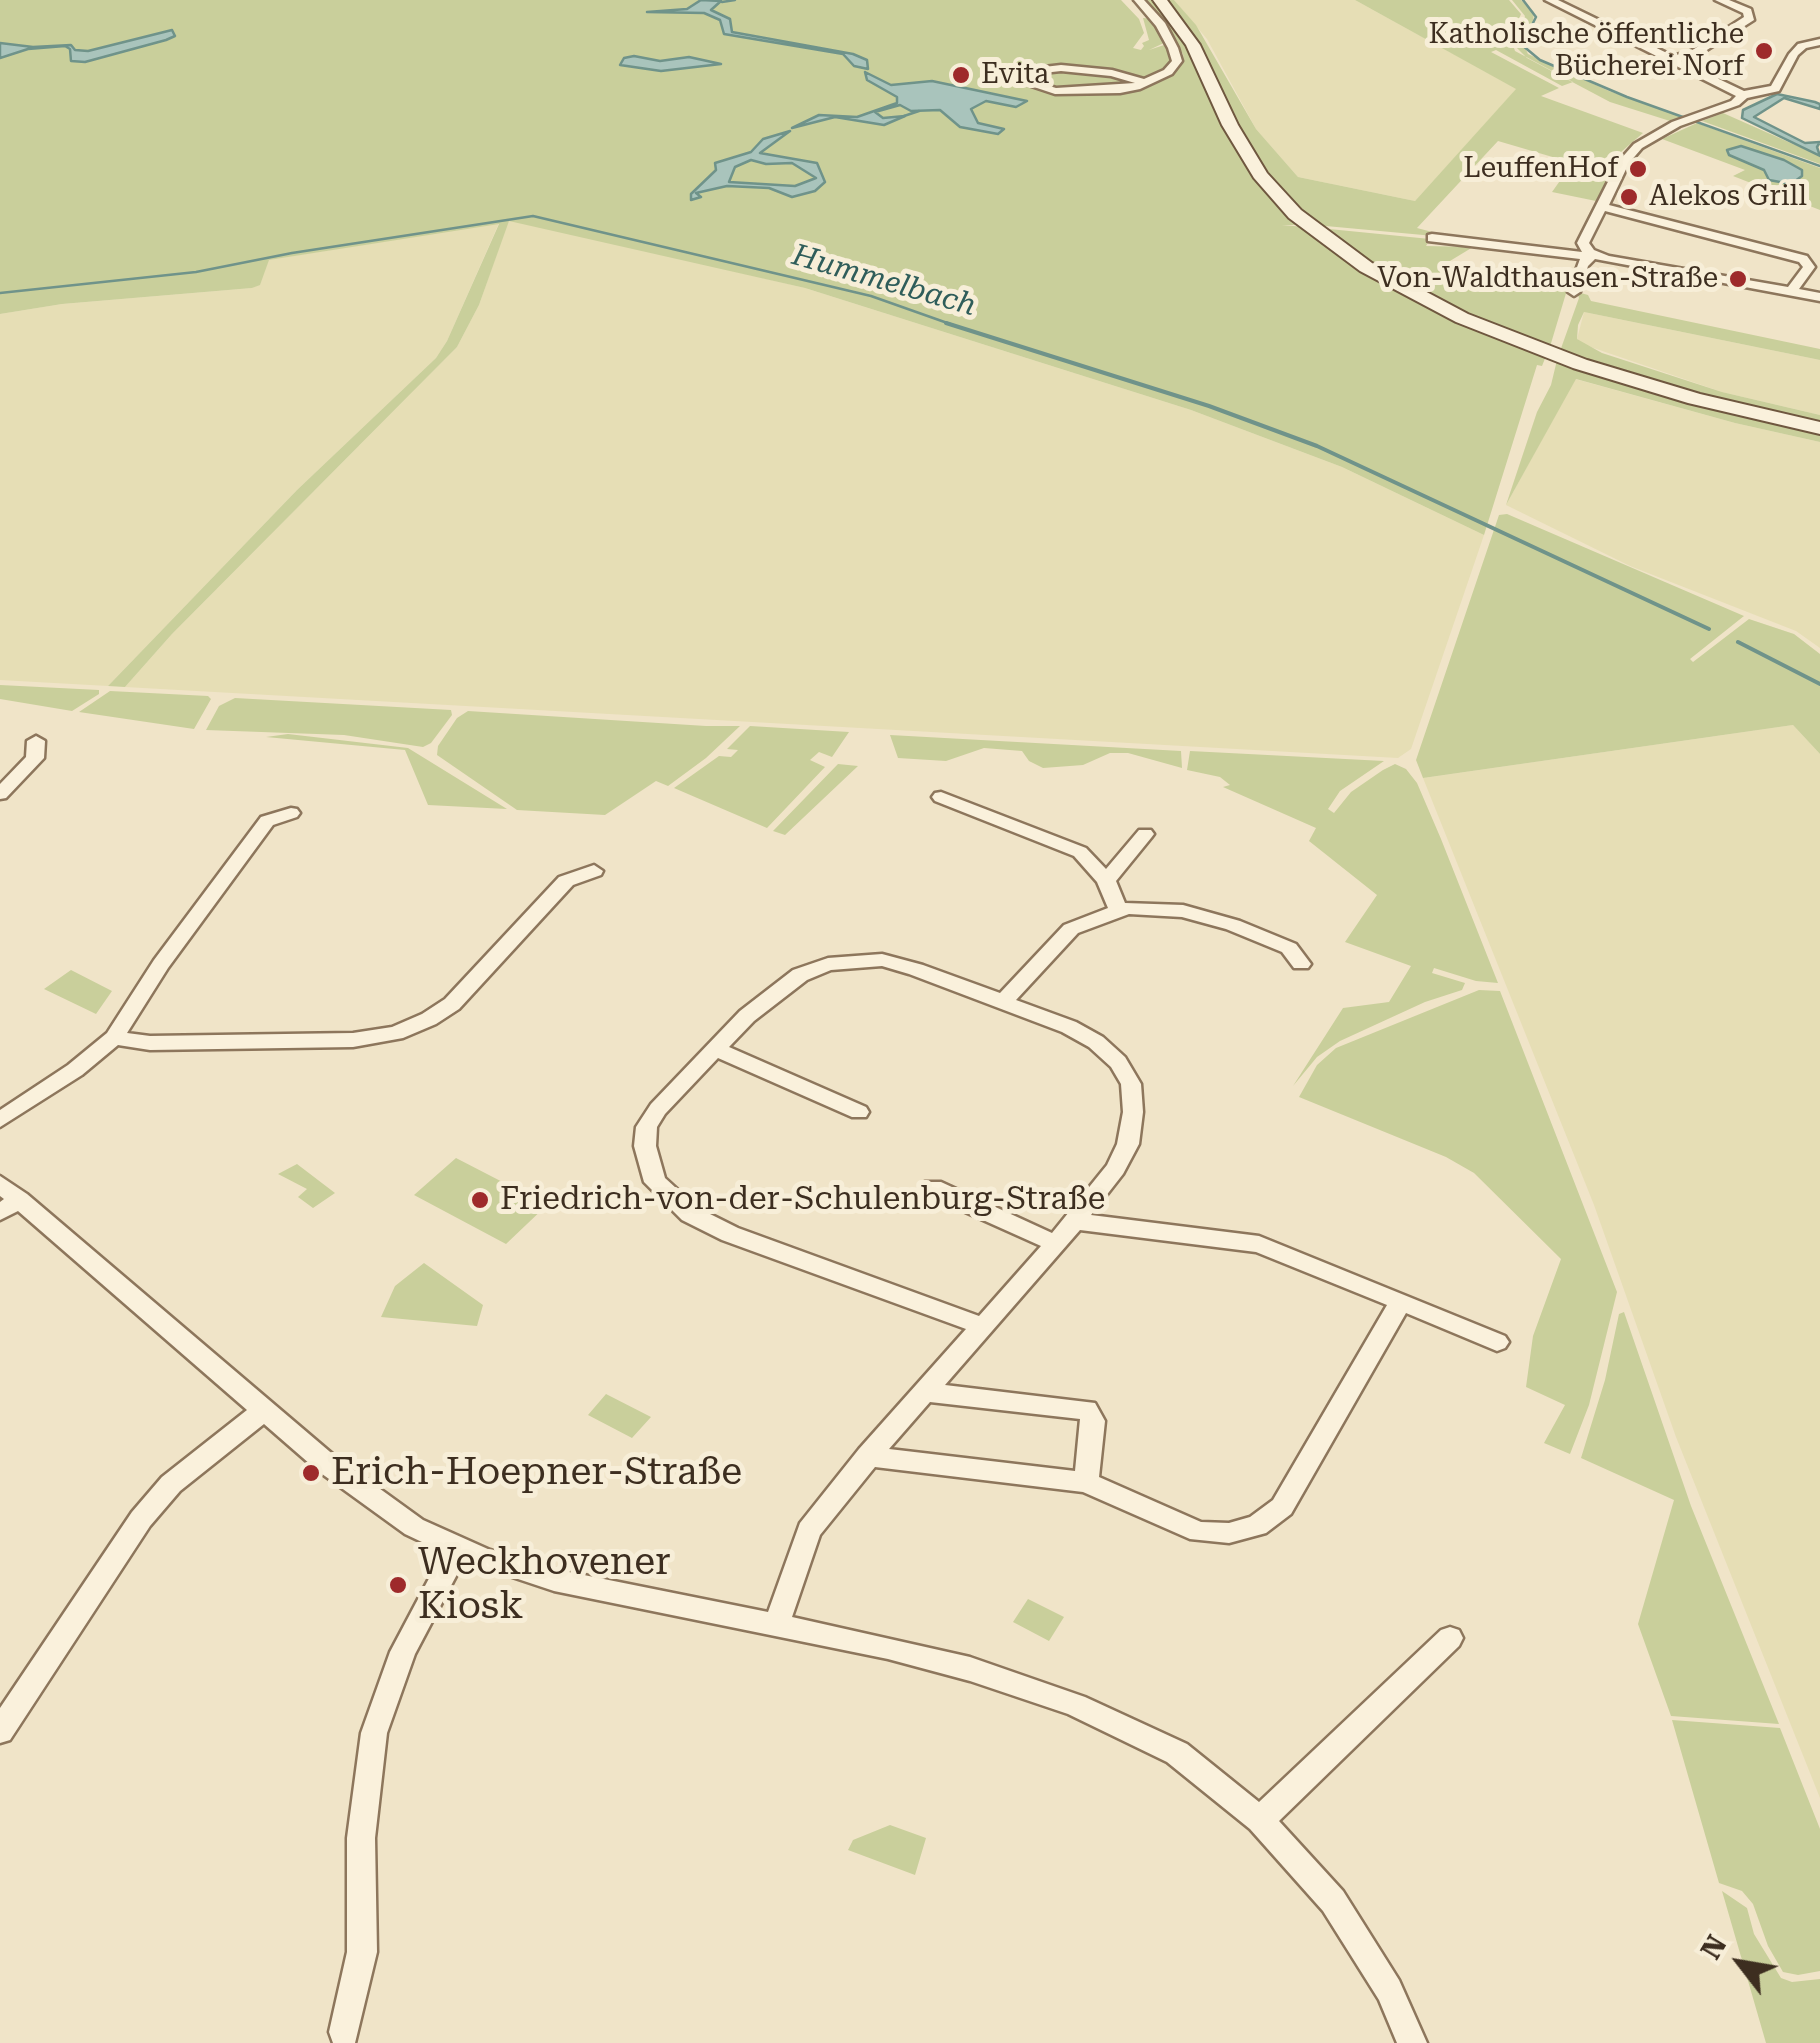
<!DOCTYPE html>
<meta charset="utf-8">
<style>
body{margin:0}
#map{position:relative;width:1820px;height:2043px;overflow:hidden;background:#f0e4c8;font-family:"Roboto Serif",serif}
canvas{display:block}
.north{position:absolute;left:1690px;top:1913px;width:100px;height:100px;-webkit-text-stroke:8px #f7eed8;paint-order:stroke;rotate:301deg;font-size:28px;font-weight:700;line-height:40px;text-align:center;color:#3d2e20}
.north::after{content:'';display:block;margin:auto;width:35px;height:45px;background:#3d2e20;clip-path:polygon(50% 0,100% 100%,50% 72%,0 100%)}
</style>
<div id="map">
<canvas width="1820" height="2043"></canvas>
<div class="north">N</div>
</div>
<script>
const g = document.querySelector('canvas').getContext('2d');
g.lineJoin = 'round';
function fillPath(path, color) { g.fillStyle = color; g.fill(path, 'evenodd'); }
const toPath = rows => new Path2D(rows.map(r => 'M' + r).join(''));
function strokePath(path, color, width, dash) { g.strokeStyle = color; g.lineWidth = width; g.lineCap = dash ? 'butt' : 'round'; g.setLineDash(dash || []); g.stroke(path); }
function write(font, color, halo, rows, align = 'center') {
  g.font = font + ' "Roboto Serif",serif'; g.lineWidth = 10; g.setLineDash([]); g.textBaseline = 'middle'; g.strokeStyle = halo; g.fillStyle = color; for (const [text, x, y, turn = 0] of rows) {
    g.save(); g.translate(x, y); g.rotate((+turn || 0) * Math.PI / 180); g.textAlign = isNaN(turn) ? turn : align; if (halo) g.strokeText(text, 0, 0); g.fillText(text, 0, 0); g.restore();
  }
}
fillPath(toPath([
 [1174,0,1355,0,1517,89,1415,201,1298,177,1256,129,1207,39],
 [516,220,805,288,1191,410,1342,467,1484,535,1411,749,1398,758,125,687,172,634,457,347,479,305,508,221],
 [499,223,447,341,436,358,297,490,108,686,0,680,0,314,62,304,252,288,260,284,268,260],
 [1584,312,1820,360,1820,415,1722,392,1582,344,1577,339],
 [1575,379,1735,423,1820,442,1820,648,1796,631,1630,566,1506,505],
 [1793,725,1820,754,1820,1798,1676,1437,1594,1205,1423,778]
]), '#e6deb5');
fillPath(toPath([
 [0,0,1121,0,1139,19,1144,33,1133,48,1141,50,1144,46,1142,43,1149,40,1143,18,1153,19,1166,42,1149,50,1164,45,1173,56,1171,66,1178,67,1184,62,1183,54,1146,0,1154,0,1184,39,1224,123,1302,225,1282,225,1305,227,1326,244,1546,356,1542,366,1537,365,1484,535,1342,467,1191,410,805,288,509,221,479,305,457,347,172,634,125,687,108,686,297,490,436,358,447,341,499,224,269,260,260,285,252,288,62,304,0,314],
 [1164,0,1174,0,1196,25,1256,129,1298,177,1415,201,1516,89,1355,0,1509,0,1521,14,1511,39,1515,51,1573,82,1562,86,1496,50,1491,52,1559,88,1541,96,1643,133,1621,152,1607,173,1498,141,1417,228,1436,233,1434,236,1315,225,1265,174],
 [1512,0,1521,0,1534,12,1533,22,1521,39,1528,54,1609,91,1683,117,1670,121,1610,102,1527,58,1514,45,1525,16],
 [1723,113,1820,156,1820,164,1702,121],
 [1697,123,1820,168,1820,210,1733,176,1745,170,1662,139],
 [1569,168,1609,176,1596,201,1552,192],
 [1319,228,1430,239,1426,246,1473,247,1445,264,1567,290,1549,350,1390,277],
 [1577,292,1588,295,1591,301,1820,349,1820,360,1584,312,1578,325,1577,339,1602,353,1722,392,1820,415,1820,425,1559,354,1579,298],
 [1557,360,1820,431,1820,442,1735,423,1576,379,1506,505,1537,412,1551,385],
 [1507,514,1744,616,1690,659,1693,662,1749,619,1794,634,1820,654,1820,754,1793,725,1423,778,1416,760,1499,515],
 [0,685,99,690,99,694,72,711,0,699],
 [110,691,208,696,211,699,194,729,79,712],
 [235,698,451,710,452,715,431,743,423,747,344,735,206,730,219,706],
 [468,711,706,726,740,726,706,758,668,786,656,781,605,815,517,810,437,755,438,746,457,718],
 [750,726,849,732,832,757,819,752,810,760,825,767,767,828,674,788,719,756,731,757,738,750,727,749],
 [288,734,408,748,507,809,428,805,405,750,266,737],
 [890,735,1181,751,1182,768,1128,753,1110,753,1083,765,1043,768,1029,761,1022,751,984,748,946,761,898,758],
 [1190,751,1384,761,1340,791,1328,809,1334,813,1351,792,1383,770,1395,764,1406,769,1417,783,1441,839,1498,983,1476,981,1434,968,1432,973,1465,983,1462,990,1425,1002,1340,1041,1317,1057,1293,1086,1343,1008,1389,1002,1411,966,1345,942,1377,895,1309,841,1316,828,1223,787,1230,785,1220,777,1187,770],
 [838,764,858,766,785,835,773,831],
 [71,970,112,991,96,1014,44,989],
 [1479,990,1500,991,1617,1292,1589,1405,1570,1454,1544,1443,1565,1405,1526,1387,1533,1336,1561,1259,1474,1173,1446,1157,1299,1097,1317,1065,1336,1048],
 [456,1158,547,1205,506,1244,414,1195],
 [297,1164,335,1193,313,1208,298,1197,307,1189,278,1174],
 [424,1263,483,1305,477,1326,381,1317,395,1286],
 [1624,1312,1691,1506,1779,1724,1671,1716,1638,1624,1674,1500,1581,1458,1605,1380,1619,1314],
 [606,1394,651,1417,632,1438,588,1415],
 [1028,1599,1064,1617,1049,1641,1013,1622],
 [1672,1720,1780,1728,1820,1829,1820,1971,1798,1975,1783,1972,1768,1946,1753,1904,1742,1891,1719,1883],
 [890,1825,926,1838,915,1875,848,1850,853,1840],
 [1722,1891,1747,1908,1754,1934,1781,1978,1792,1982,1820,1979,1820,2043,1766,2043]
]), '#c9cf9b');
const water = toPath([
 [701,0,721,1,711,10,730,19,732,32,853,54,867,60,868,69,854,66,843,54,724,34,720,20,704,13,647,12,687,9,701,0],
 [172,30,175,36,166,40,85,62,71,61,70,49,65,46,28,49,0,58,0,43,33,47,71,45,75,50,88,51,172,30],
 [634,56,660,61,689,57,721,64,661,71,620,65,624,58,634,56],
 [865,72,891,85,932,81,1027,101,1016,107,986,101,971,109,978,123,1004,129,998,134,960,127,940,110,911,111,900,105,875,112,883,118,905,116,884,125,835,117,792,128,819,115,857,117,897,103,897,97,867,80,865,72],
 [1777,94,1815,102,1820,104,1820,109,1784,98,1754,117,1805,143,1820,142,1817,147,1820,156,1742,118,1743,110,1777,94],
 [790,131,760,153,817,163,825,182,815,191,792,197,769,188,727,186,696,193,701,197,691,200,691,194,716,170,715,163,751,152,763,139,790,131],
 [751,160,766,164,792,163,816,178,795,186,729,182,735,167,751,160],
 [1741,146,1784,160,1802,170,1802,176,1791,184,1769,180,1764,170,1729,155,1727,150,1741,146]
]);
fillPath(water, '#a9c4bc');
strokePath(water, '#6f938a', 2.5);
strokePath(toPath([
 [1523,0,1536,17,1522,45,1540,60,1627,97,1820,166],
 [722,2,735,0],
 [904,116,919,111],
 [0,293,196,272,292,253,533,216,871,296,953,325]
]), '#6f938a', 2.5);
strokePath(toPath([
 [946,323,1209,406,1317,446,1709,629],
 [1738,642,1820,684]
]), '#6f938a', 4);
const minor = toPath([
 [1134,0,1144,0,1165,23,1178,48,1182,61,1172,74,1140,89,1120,93,1055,94,1013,80,1027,69,1061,65,1112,70,1144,79,1164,70,1172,61,1168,48,1156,26,1134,0],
 [1061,71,1111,76,1135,83,1056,88,1026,79,1034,74,1061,71],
 [1545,0,1558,0,1673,56,1691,51,1744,17,1743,13,1715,0,1729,0,1751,9,1754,20,1699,55,1681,61,1744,91,1771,86,1789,54,1798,44,1820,39,1820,45,1806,48,1798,55,1779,91,1747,98,1739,105,1680,126,1642,148,1629,163,1609,205,1807,256,1815,267,1799,289,1820,293,1820,301,1595,259,1588,266,1580,292,1574,296,1568,292,1580,259,1428,241,1428,235,1432,234,1582,252,1577,243,1618,162,1634,144,1672,122,1731,101,1736,96,1545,0],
 [1605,211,1799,262,1803,267,1788,287,1609,256,1594,250,1589,243,1605,211],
 [36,736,45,741,44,758,6,798,0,799,0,784,26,757,27,741,36,736],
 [941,792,1086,848,1106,869,1139,830,1151,830,1154,834,1151,838,1116,881,1125,903,1183,905,1240,921,1296,944,1311,964,1308,968,1294,968,1282,952,1226,929,1182,917,1129,914,1078,933,1016,1000,1076,1022,1103,1037,1125,1057,1141,1084,1143,1112,1139,1144,1123,1174,1091,1215,1259,1236,1505,1336,1509,1342,1505,1348,1497,1351,1406,1313,1291,1514,1266,1533,1229,1543,1190,1539,1083,1492,875,1467,820,1535,792,1617,970,1657,1085,1697,1187,1744,1259,1802,1441,1630,1450,1627,1459,1630,1463,1638,1459,1646,1279,1821,1343,1891,1399,1980,1427,2043,1397,2043,1379,2000,1323,1911,1250,1829,1167,1762,1068,1714,970,1681,888,1659,554,1591,464,1561,415,1654,387,1733,375,1838,377,1952,355,2043,333,2043,329,2032,347,1952,347,1838,361,1733,390,1652,443,1552,405,1534,318,1471,264,1424,180,1491,150,1526,10,1740,0,1743,0,1708,132,1512,162,1477,247,1410,18,1211,0,1220,0,1202,4,1199,0,1196,0,1176,27,1194,336,1457,423,1520,490,1550,554,1569,768,1612,800,1523,859,1449,966,1329,722,1240,682,1220,644,1182,634,1146,636,1127,651,1104,740,1011,793,970,828,958,882,954,923,965,1000,993,1064,925,1108,908,1097,882,1074,856,935,801,932,797,935,793,941,792],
 [882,966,909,974,1062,1032,1089,1047,1111,1067,1121,1084,1123,1112,1117,1144,1107,1165,1052,1233,941,1182,925,1182,922,1188,925,1194,1041,1246,979,1316,738,1228,698,1208,665,1178,656,1146,657,1127,665,1114,718,1058,852,1117,866,1117,869,1112,866,1107,729,1047,754,1021,807,980,831,970,882,966],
 [1080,1230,1256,1252,1387,1305,1273,1500,1250,1517,1229,1523,1201,1522,1099,1477,1105,1421,1095,1403,945,1385,1080,1230],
 [930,1402,1080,1419,1075,1471,889,1449,930,1402],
 [291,808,297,809,300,813,297,817,273,825,168,968,127,1033,150,1036,353,1033,392,1027,422,1014,445,999,559,877,594,865,603,871,601,875,573,885,459,1009,436,1024,403,1038,353,1047,150,1050,118,1045,82,1075,0,1127,0,1110,68,1065,107,1033,154,960,261,817,291,808]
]);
const secondary = toPath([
 [1153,0,1167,0,1200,45,1238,125,1267,173,1301,210,1372,263,1468,314,1587,360,1700,394,1820,422,1820,434,1688,403,1573,368,1456,322,1360,271,1289,218,1254,178,1222,125,1186,45,1153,0]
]);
strokePath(minor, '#8d765c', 5);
strokePath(secondary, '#6f573f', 4);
fillPath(minor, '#faf1dc');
fillPath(secondary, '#faf1dc');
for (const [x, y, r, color] of [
 [1764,51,10,"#9e2a2b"],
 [961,75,10,"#9e2a2b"],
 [1638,169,10,"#9e2a2b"],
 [1629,197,10,"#9e2a2b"],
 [1738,279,10,"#9e2a2b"],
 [480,1200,10,"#9e2a2b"],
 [311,1473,10,"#9e2a2b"],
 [398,1585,10,"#9e2a2b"]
]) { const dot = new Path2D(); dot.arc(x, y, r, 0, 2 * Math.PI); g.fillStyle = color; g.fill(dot); strokePath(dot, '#f7eed8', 4); }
write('28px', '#3d2e20', '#f7eed8', [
 ["Katholische öffentliche",1744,35],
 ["Bücherei Norf",1744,67],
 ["Evita",981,75,"left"],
 ["LeuffenHof",1618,169],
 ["Alekos Grill",1649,197,"left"],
 ["Von-Waldthausen-Straße",1718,279]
], 'right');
write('italic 30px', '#2f5d5a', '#f7eed8', [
 ["Hummelbach",884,281,16]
]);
write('32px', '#3d2e20', '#f7eed8', [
 ["Friedrich-von-der-Schulenburg-Straße",500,1200]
], 'left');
write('38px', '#3d2e20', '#f7eed8', [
 ["Erich-Hoepner-Straße",331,1473],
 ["Weckhovener",418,1563],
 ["Kiosk",418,1607]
], 'left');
</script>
